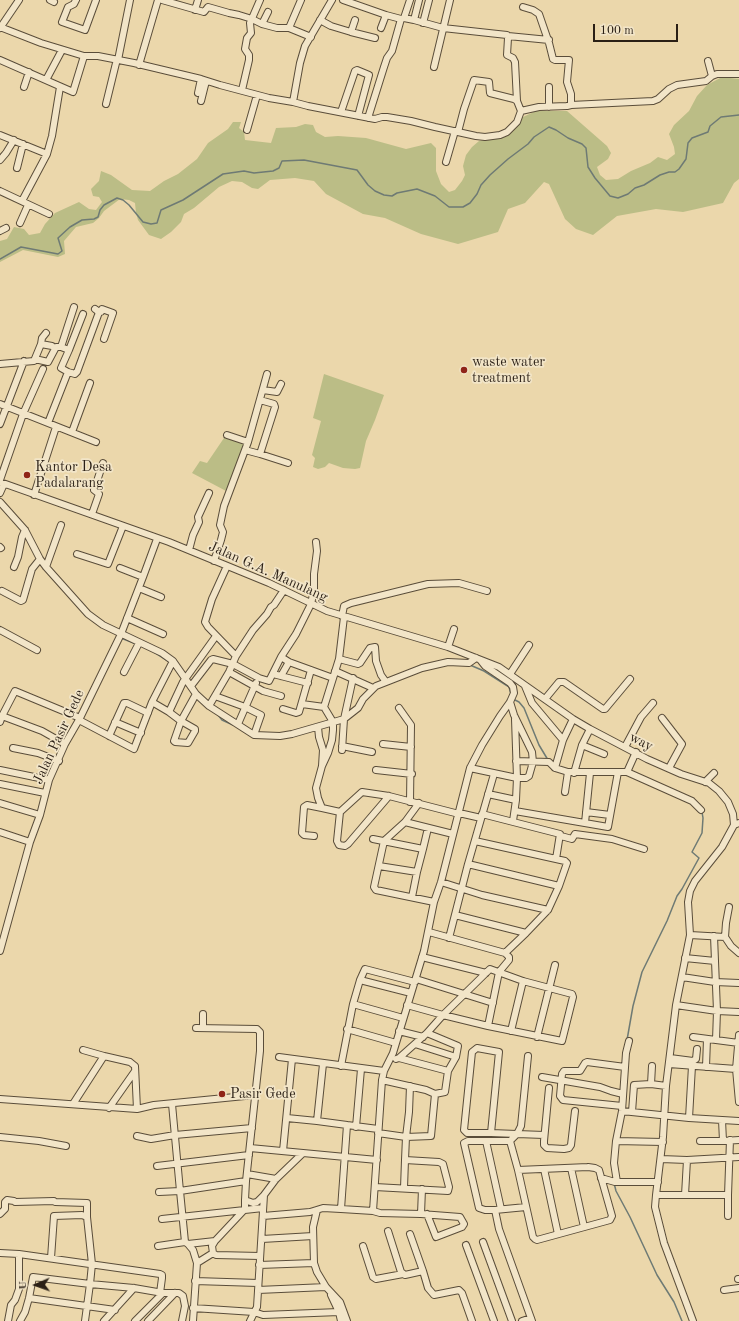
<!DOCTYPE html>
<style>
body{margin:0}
#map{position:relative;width:739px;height:1321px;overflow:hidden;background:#ebd7ab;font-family:"Old Standard TT",serif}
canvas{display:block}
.north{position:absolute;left:16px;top:1265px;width:40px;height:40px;-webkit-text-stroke:3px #f2e5c8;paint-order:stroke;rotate:268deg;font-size:11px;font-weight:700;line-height:16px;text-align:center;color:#2a1f15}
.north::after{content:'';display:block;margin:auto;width:14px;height:18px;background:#2a1f15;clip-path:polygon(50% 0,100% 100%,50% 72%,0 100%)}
.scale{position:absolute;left:593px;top:24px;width:85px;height:18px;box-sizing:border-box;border:2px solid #2a1f15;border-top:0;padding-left:5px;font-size:12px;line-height:14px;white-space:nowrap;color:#2a1f15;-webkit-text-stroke:3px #f2e5c8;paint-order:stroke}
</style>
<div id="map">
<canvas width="739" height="1321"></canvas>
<div class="north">U</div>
<div class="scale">100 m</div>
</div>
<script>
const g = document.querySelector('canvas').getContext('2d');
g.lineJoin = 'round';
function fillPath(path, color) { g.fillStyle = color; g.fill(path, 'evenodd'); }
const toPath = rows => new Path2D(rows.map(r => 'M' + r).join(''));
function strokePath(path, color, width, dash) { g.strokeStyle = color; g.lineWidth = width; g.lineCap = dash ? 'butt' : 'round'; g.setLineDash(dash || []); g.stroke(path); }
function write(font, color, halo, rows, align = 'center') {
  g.font = font + ' "Old Standard TT",serif'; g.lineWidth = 3.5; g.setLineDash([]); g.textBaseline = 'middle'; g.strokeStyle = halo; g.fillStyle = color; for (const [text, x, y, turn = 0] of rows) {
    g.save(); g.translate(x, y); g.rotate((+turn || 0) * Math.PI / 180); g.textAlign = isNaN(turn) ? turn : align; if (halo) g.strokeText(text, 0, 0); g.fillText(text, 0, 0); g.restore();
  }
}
fillPath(toPath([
 [722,77,739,79,739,179,734,183,723,203,683,212,656,209,617,216,593,235,576,229,565,219,549,184,544,182,525,203,508,209,498,232,458,244,421,234,385,218,363,214,326,194,314,181,295,178,270,180,258,189,252,188,242,182,232,181,219,187,194,208,184,214,181,222,171,232,161,239,149,235,138,220,136,213,135,203,129,200,120,199,104,211,99,218,93,223,76,227,64,241,65,254,58,257,23,250,0,262,0,241,7,239,14,227,24,229,29,235,40,233,45,224,55,213,79,202,89,209,96,210,102,202,99,197,93,196,91,189,99,181,101,171,111,175,132,190,150,191,164,181,178,174,197,159,208,143,228,129,233,122,241,122,239,128,244,132,245,140,271,143,276,128,296,127,305,124,313,125,316,132,325,137,338,136,366,138,406,149,431,143,436,148,436,171,441,184,449,192,455,190,462,181,465,175,463,166,466,155,472,147,479,141,503,137,516,127,523,117,536,111,567,111,607,146,611,153,608,159,597,167,600,175,606,180,618,179,631,171,650,163,658,157,667,160,675,154,674,147,669,134,674,125,689,111,697,96,707,85],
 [324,374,384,395,375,420,366,441,360,468,355,469,343,468,329,463,325,467,318,469,313,467,315,458,312,455,321,421,313,418],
 [224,438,244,442,228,492,192,473,200,461,207,463]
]), '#bbbd86');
strokePath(toPath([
 [0,259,21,247,58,254,62,251,58,238,70,227,82,220,94,219,98,217,100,210,104,205,117,198,123,200,129,205,143,222,151,224,157,223,161,210,183,200,223,174,244,171,254,173,273,171,279,168,282,161,304,160,357,170,368,185,375,191,384,195,392,196,397,193,417,189,435,196,449,207,463,207,470,203,477,194,481,185,490,175,508,159,528,144,534,137,549,127,556,130,568,138,582,144,586,148,588,167,595,178,610,196,618,198,628,194,635,188,644,185,660,175,669,172,675,172,679,169,686,159,688,143,692,138,708,132,710,126,721,117,739,115],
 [121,638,136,644],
 [154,652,171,663],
 [470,665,484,671,506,685,509,687,511,694],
 [515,700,519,702,524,708,539,745,548,760],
 [218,715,222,720,233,725],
 [627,1040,633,1006,642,972,667,921,677,896,682,889,699,858,692,852,702,833,703,818,702,812],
 [614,1183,616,1191,630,1217,657,1275,674,1302,682,1321]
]), '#6e7a74', 1.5);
const street = toPath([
 [50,0,54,2],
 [76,0,74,4,68,7,62,22,85,30,96,0],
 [162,0,204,12,208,7,229,13,239,15,252,19,262,24,277,28,289,28,311,37],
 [343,0,386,15,401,19,404,18,414,20,443,28,507,35,508,38,507,55,513,58,515,62,517,101],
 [523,7,533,10,539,14,549,43,553,59,555,60,569,60,567,82,571,94,571,105],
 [195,10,198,0],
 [404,18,410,0],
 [320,20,331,26,351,32,355,20],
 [414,20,419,0],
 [423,23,429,0],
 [262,24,268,12],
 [0,27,41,43,84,56,98,56,134,63,201,79,220,85,269,98,293,102,300,63,305,46,332,0],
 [0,28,19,0],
 [289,28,301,0],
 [381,28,386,15],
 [351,32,375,38],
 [508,36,549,40],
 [0,60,73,92,84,56],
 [118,60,130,0],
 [708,61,712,76],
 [139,65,158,0],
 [434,67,450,0],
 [46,80,62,50],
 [24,87,29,72],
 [242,90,249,60,249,55,245,49,247,38,251,33,250,23,260,0],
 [198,93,201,79],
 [201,101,206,81],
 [293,102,308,106,375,119,382,117,387,117,411,121,435,127,476,136,485,137,500,135,507,132,517,122,521,111,539,107,567,106,571,105,653,101,658,99,669,89,677,85,706,81,712,76,717,74,739,74],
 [106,104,117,59],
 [549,107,549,87],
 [341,112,355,71,357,70,369,75,358,116],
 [368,118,384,67,387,58,392,51,401,19],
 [247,130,257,95],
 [458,132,464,109,474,80,489,82,490,93,514,99,517,101,521,111],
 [0,135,47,154],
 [0,160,6,153,14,140],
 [446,162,455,131],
 [17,168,23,144],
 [0,191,49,214],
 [22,201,47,154,52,136,60,87],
 [20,223,28,205],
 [0,231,6,228],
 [74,307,61,347,69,350,61,368,68,372,75,374,77,372,98,315,99,312,95,309],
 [99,312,101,312,102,309,113,313,104,339],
 [41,344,52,346],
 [69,350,83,314],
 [35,359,48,362,56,347,61,347],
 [0,364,34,361,41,344,42,338,46,333],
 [263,390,277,392,281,384],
 [260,400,274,404,275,407,260,454,288,463],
 [0,404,96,442],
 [48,423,68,372],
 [0,424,24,361],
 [72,432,90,383],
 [227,435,248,442,267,374],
 [245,450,260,454],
 [0,480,23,414,43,369],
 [0,482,169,542,269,583,327,611,448,647,499,667,573,719,590,729,647,759,681,774,709,783,719,791,728,802,733,814,734,825],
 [0,493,4,484],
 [34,495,56,427],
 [0,502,25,530,40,559,46,567,88,614,103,625,162,653,173,661,196,694,209,706,254,735,280,736,292,734,344,719,358,708,363,699,376,686,422,668,448,662,469,663,476,658],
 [92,514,99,494,94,490,103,463],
 [0,547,1,548],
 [189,550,193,535,199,522,198,517,209,493],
 [77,554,108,564,123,526],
 [214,561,221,540,223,532,220,525,224,506,248,442],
 [14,567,18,557,22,537,25,530],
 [46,567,61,525],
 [120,568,143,577],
 [139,588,161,597],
 [2,591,21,601,23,600,32,569,40,559],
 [342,616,344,606,351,603,428,584,459,583,487,591],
 [127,618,163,634],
 [0,630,37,650],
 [448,647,454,629],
 [236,656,253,630,267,614,271,607,274,605,284,590],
 [281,657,289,662,333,678],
 [339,659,358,664,360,663,370,648,375,647,376,661,381,675,386,682],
 [335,671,373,688],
 [124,672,139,643],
 [229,672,263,691,281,696],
 [273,674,308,683],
 [510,674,529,645],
 [281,676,289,662],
 [191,686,211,660,213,659,233,664,259,678,269,681,281,657,296,634,311,604,314,590,314,574,317,551,316,542],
 [525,686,532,703,563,740],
 [215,696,245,707,261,715,254,735],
 [545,699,559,682,564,682,603,709,605,709,630,679],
 [152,702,169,712,181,721,195,729,195,731,188,743,175,742,174,741,181,721,196,694],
 [302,704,324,707],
 [209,706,229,672,236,656,208,627,205,622,212,599,227,566],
 [399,708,411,725,410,802],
 [283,709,296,713,299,712,311,670],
 [169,712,183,682,216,636],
 [2,716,15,691,80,718],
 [662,718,682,744,669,768],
 [79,720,134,749,152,702,173,661],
 [0,722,2,716,42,731,65,744],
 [115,722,141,733],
 [238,724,256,683],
 [318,727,319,737,323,750,322,766,316,788,318,798,322,808,340,812],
 [109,736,124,703,127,703,148,713],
 [383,744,411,747],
 [582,745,604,754],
 [342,746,372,752],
 [625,747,641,717,653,703],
 [13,748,38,753,59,761],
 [342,750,344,719,353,678],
 [516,761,549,762,555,768,568,772,627,772,692,801,701,810],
 [322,766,328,753,332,740,333,730,333,722,324,707,339,659,344,617],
 [470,768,517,778,526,778,529,776,533,762,532,752,514,715,510,702],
 [555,768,563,740,573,719],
 [0,770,49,780],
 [376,770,412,774],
 [627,772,636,752],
 [574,773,582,745,590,729],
 [705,782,714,773],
 [0,784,45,793],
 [565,792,568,772],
 [488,794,516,800],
 [389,796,348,844,345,846,339,845,337,841,340,812,362,792,389,796,459,814],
 [0,803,40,815],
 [419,803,405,822,384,841,374,887,376,890,434,902],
 [515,811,608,827,618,772],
 [586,812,610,815],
 [459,813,481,818],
 [482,814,560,834,556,859],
 [513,821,516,800,517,778,515,719],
 [405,822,453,834],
 [585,823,590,773],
 [0,832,30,842],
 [314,836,304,835,302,833,304,807,307,805,322,808],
 [561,836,572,839,575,834,612,839,644,849],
 [373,839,423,849,428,828],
 [468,864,559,886],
 [379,866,417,872,423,849],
 [441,882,482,895,548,910,559,886,567,863,565,861,475,841],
 [412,897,417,872],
 [455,915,526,933,548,910],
 [429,932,505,953,509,957,509,960,499,972,488,1026],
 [690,935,725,937,731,946,739,953],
 [714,936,717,1011,716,1040],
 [725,937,726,923,729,907],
 [449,938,468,864,494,774],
 [0,951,30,842,40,815,49,780,65,744,80,718,121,634,143,577,157,539],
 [505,953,526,933],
 [422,957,486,973],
 [685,958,715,961],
 [682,977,715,982,739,983],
 [416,979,493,1003],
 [360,980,365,969,415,982],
 [353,1004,403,1018],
 [676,1005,717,1011,739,1012],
 [196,1028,257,1029,260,1032,260,1051,246,1181,245,1200,253,1203,257,1202,264,1195,257,1307,250,1321],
 [203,1028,203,1014],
 [347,1029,396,1043],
 [399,1031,423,1037],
 [511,1031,523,981],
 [739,1035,736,1069,739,1102],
 [537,1037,555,965],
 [693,1037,739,1043],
 [415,1044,456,1057],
 [83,1050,104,1056],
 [528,1056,521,1126,517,1134,544,1135],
 [279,1057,384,1071],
 [399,1058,427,1033,443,1015,490,969,523,981,572,994,573,997,562,1041,488,1026,443,1015,407,1005],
 [670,1058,693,1061,696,1059,697,1049],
 [396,1059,399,1058,448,1071],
 [323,1064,317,1121,347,1125],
 [669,1064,736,1069],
 [341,1066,353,1004,360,980,411,993],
 [692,1066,689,1118,739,1121],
 [706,1067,707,1039],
 [542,1077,600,1087,611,1091,623,1094],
 [382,1080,426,1090,435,1094,445,1092,448,1071,456,1057,458,1046,427,1033],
 [651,1084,652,1066],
 [410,1086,409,1112,406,1137,431,1136,435,1094],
 [549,1088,544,1141,544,1145,547,1148,564,1149,569,1148,571,1145,575,1111],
 [0,1099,137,1109,154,1105,255,1095],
 [73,1104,104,1056,130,1062,135,1066,137,1109],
 [172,1104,180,1191,246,1181],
 [622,1106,563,1100,560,1096,562,1074,564,1071,580,1071,585,1063,587,1062,625,1067],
 [109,1108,135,1071],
 [622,1111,689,1118],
 [632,1112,634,1085,651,1084,666,1086],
 [287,1118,317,1121],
 [722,1120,723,1141,739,1140],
 [356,1127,361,1069],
 [378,1133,406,1137,405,1160],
 [491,1133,499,1052,477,1048,472,1052,464,1130,467,1133,491,1133,517,1134,510,1141],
 [137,1136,151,1139,175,1135,252,1128],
 [0,1137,39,1141,66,1146],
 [486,1141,501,1209],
 [616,1141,663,1142],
 [700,1141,723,1141],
 [250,1148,303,1153,276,1179,264,1195],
 [283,1151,292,1059],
 [303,1153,377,1160],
 [661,1159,687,1160],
 [157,1166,249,1155],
 [588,1167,595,1168,599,1170,612,1216,610,1220,537,1240,535,1239,533,1237,518,1170,588,1167],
 [571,1168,584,1227],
 [544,1169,558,1234],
 [518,1170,510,1141,468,1141,464,1143,479,1208,485,1210,495,1210,526,1207],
 [247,1174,276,1179],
 [601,1178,615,1182,658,1182],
 [617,1182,614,1163,616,1141,622,1111,626,1053,629,1041],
 [375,1187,448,1191,449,1187,443,1164,439,1162,405,1160,404,1188],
 [159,1192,180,1191,185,1242,188,1244,215,1241,245,1209,245,1200],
 [656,1195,728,1195],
 [685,1195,687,1160,739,1157],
 [341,1209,373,1211],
 [317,1210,313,1227,314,1263,317,1272,326,1287,340,1302,347,1321],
 [495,1210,499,1229,532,1321],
 [0,1214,5,1209,5,1202,7,1200,14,1201,15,1202,54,1201,55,1202,87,1203,87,1217],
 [421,1214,422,1189],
 [427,1214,436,1237,462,1227,464,1224,460,1217,421,1214,380,1213,373,1211,382,1080,384,1071,393,1053,424,951,434,902,441,882,470,768,482,745,500,716,510,702,514,693,513,687,510,683,485,666,481,661],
 [263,1216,310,1212,323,1208,341,1209,347,1125,378,1129],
 [728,1216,728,1195,730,1140],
 [162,1219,263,1208],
 [388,1231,401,1272,405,1275,423,1271,428,1288,434,1295,459,1290,462,1293,472,1321],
 [410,1234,423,1271],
 [262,1239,313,1236],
 [215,1241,212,1246,213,1253,216,1255,260,1256],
 [483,1242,512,1321],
 [188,1244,193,1250,197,1263,213,1253],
 [466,1245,494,1321],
 [158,1246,185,1242],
 [363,1246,373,1277,376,1279,403,1274],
 [0,1253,19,1254,160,1274,162,1275,162,1278,160,1293],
 [259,1265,314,1263],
 [738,1279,739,1279],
 [195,1281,258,1283],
 [258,1290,326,1287],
 [724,1290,739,1288],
 [163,1293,179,1293,183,1296,185,1306,182,1321],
 [331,1295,339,1312,341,1321],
 [29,1298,115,1310],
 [193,1308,254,1312,263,1315,339,1312],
 [8,1321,11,1305,15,1300,19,1289,19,1254],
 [20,1321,25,1312,29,1298,33,1277,90,1284,92,1264,87,1217,82,1215,54,1216,51,1258],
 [85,1321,90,1284,134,1288,163,1293,135,1321],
 [104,1321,134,1288],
 [148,1321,175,1293],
 [193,1321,197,1263],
 [522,1321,531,1318],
 [693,1321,664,1243,655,1207,656,1195,663,1137,666,1086,676,1005,690,935,688,902,690,891,695,881,722,847,734,825,739,823]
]);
strokePath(street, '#5a4d3a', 8);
strokePath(street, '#f2e5c8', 6);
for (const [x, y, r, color] of [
 [464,370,4,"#8f2418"],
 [27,475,4,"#8f2418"],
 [222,1094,4,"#8f2418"]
]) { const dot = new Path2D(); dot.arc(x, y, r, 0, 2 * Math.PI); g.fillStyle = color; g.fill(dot); strokePath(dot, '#f2e5c8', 1.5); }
write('14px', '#2a1f15', '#f2e5c8', [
 ["waste water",472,362],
 ["treatment",472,378],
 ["Kantor Desa",35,467],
 ["Padalarang",35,483],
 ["Pasir Gede",230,1094]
], 'left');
write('14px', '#2a1f15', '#f2e5c8', [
 ["Jalan G.A. Manulang",268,572,24],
 ["Jalan Pasir Gede",59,737,-65],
 ["way",641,742,27]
]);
</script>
